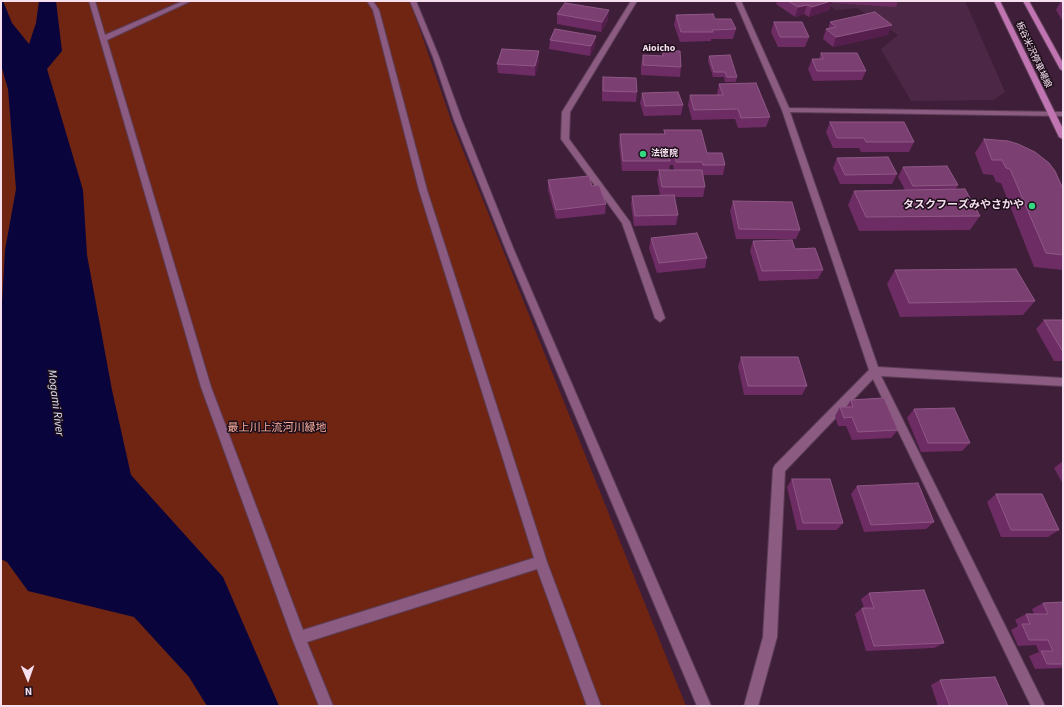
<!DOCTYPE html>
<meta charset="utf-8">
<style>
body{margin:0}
#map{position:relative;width:1064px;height:707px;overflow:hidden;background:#3f1e39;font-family:"Source Sans 3",sans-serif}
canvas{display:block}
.frame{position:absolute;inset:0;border:2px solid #f6e0f0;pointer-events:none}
.north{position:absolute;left:8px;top:659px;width:40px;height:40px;-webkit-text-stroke:3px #1d0e1a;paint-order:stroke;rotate:178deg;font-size:11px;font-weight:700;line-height:16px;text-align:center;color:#f6e0f0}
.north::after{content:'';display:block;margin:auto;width:14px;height:18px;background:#f6e0f0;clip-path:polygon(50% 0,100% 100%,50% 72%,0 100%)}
</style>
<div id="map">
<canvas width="1064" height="707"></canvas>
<div class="frame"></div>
<div class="north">N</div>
</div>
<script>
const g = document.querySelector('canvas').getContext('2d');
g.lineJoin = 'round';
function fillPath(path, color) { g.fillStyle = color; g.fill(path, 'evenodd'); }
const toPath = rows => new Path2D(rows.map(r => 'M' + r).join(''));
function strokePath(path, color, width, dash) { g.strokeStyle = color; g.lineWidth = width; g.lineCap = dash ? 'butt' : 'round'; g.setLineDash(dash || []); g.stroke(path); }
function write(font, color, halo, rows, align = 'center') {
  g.font = font + ' "Source Sans 3","Noto Sans JP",sans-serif'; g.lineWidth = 3; g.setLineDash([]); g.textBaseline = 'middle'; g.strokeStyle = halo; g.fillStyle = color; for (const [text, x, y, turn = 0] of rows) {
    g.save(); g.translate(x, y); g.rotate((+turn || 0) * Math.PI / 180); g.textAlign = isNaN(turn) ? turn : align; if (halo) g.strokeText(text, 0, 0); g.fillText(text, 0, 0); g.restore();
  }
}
fillPath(toPath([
 [823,1,965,1,1005,92,994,100,911,101,881,49,898,35,857,8,836,10]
]), '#4d2846');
fillPath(toPath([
 [1,1,410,1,452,123,686,706,1,706]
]), '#702513');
fillPath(toPath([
 [1,1,3,1,12,23,29,44,36,23,39,1,56,1,62,51,47,69,83,190,87,255,112,390,131,475,223,577,279,706,207,706,189,677,134,617,28,591,7,562,1,559,1,321,5,250,16,189,8,89,1,65]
]), '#09043b');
const service = toPath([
 [89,1,95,1,105,35,183,1,191,1,107,40,211,387,303,630,534,558,419,190,373,10,367,1,373,1,379,10,427,190,547,562,601,706,587,706,537,569,307,642,333,706,319,706,292,638,201,387,89,1]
]);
const minor = toPath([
 [410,1,416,1,439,57,462,120,514,250,711,706,697,706,506,250,454,120,433,57,410,1],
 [631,1,637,1,570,112,569,139,630,222,665,318,660,322,655,318,622,223,561,139,562,112,631,1],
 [735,1,741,1,789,108,1063,112,1063,116,790,112,878,367,1063,378,1063,386,881,376,1045,706,1031,706,873,379,785,471,777,637,758,706,744,706,763,637,773,469,775,465,869,370,782,110,735,1]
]);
const secondary = toPath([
 [994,1,1000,1,1063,129,1063,139,1059,137,994,1],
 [1023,1,1029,1,1063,63,1063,71,1060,69,1023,1]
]);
strokePath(service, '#5c3d56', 2);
strokePath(minor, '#5c3d56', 2);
strokePath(secondary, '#5c3d56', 2);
fillPath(service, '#8b5b81');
fillPath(minor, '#8b5b81');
fillPath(secondary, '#c174b2');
fillPath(toPath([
 [670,1,689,1,670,2],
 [777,1,898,1,896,7,831,3,829,10,809,17,804,14,795,17,776,4],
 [1061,1,1063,1,1063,22,1056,10],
 [557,14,608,20,601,32,557,24],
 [676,15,715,19,736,29,733,39,711,39,711,41,680,42,674,25],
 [774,22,809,37,805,47,778,47,771,32],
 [830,22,888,35,833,47,823,39,826,29,828,29],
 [550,40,595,45,590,56,549,49],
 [539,51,539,61,535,76,498,73,497,64],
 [663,51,681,67,680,77,641,75,641,65,643,55,662,56],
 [821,53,866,71,862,80,813,81,808,69,812,59,819,59],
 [709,56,737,77,736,82,725,82,724,77,713,77,708,61],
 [603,77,637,92,636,102,602,101,602,87],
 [719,84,770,117,766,127,738,128,735,119,692,120,688,105,690,95,717,95,717,94],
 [642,93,683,105,681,115,644,116,640,103],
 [830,122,914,142,909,152,861,152,859,148,833,148,826,132],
 [664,130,707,153,725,165,723,175,703,175,705,187,703,197,675,197,678,215,676,225,634,226,631,205,632,196,660,195,657,180,659,171,622,171,619,144,620,134,664,134],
 [670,165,673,165,674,170,669,170],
 [984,139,1063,189,1063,270,1034,267,1001,183,996,182,993,175,983,174,975,153],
 [837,158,897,174,892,184,840,184,833,168],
 [903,167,958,185,956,189,980,216,970,230,859,231,848,205,854,191,905,190,898,177],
 [548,180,592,186,606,204,605,214,556,219,548,190],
 [733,201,800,230,796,239,736,239,730,211],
 [651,238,707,258,705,268,657,273,649,248],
 [753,241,795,249,823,270,818,279,759,281,750,251],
 [895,270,1035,301,1023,315,900,317,887,284],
 [1044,320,1063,320,1063,361,1054,361,1036,329],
 [741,357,807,386,802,395,744,395,738,366],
 [851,400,898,430,891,438,852,440,846,426,838,426,835,416,840,407,846,407],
 [914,409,970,443,962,451,921,452,907,418],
 [1063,461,1063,484,1054,468],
 [792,479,843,523,837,530,797,530,787,487],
 [857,486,934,522,926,529,864,532,851,494],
 [996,494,1059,530,1048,537,1001,537,987,502],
 [869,593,944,643,934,648,866,651,855,614,862,608,864,608,861,599],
 [1063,602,1063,668,1035,669,1029,656,1039,652,1036,645,1018,646,1011,630,1018,626,1015,620,1026,614,1034,614,1032,609,1043,603],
 [940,680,1008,706,938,706,931,685]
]), '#6d2c63');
fillPath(toPath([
 [832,1,829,10,809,17,812,7],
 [807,5,804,14,795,17,798,7],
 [609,10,608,20,601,32,602,22],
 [892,25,888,35,833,47,836,37],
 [596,36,595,45,590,56,591,46],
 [539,51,539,61,535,76,535,66]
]), '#551e4c');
const building = toPath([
 [788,1,831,1,812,7,807,5,798,7,788,1],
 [565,3,609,10,602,22,557,14,565,3],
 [875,12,892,25,836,37,826,29,836,27,830,22,875,12],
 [713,14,715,19,731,19,736,29,712,30,713,32,681,32,676,15,713,14],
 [774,22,802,22,809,37,780,37,774,22],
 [555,29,596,36,591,46,550,40,555,29],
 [502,49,539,51,535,66,497,64,502,49],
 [663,51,680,51,681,67,643,65,643,55,663,56,663,51],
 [821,53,857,53,866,71,817,71,812,59,823,59,821,53],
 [730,55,737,77,727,77,725,72,714,72,709,56,730,55],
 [603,77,636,78,637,92,603,91,603,77],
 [756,83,770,117,741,118,738,109,694,110,690,95,723,95,719,84,756,83],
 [678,92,683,105,645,106,642,93,678,92],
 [830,122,904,122,914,142,866,142,864,138,837,138,830,122],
 [664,130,701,130,707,153,722,153,725,165,703,165,702,162,676,162,675,155,669,155,670,161,623,161,620,134,665,134,664,130],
 [984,139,1008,141,1018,144,1035,152,1049,163,1055,171,1063,189,1063,255,1046,253,1010,169,1006,168,1002,160,992,160,984,139],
 [888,157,897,174,845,175,837,158,888,157],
 [947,166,958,185,913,186,903,167,947,166],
 [659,170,702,170,705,187,662,187,659,170],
 [589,176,592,186,599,185,606,204,556,210,548,180,589,176],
 [965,189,980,216,866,217,854,191,965,189],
 [674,195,678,215,635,216,632,196,674,195],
 [733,201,792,202,800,230,739,229,733,201],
 [697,233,707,258,659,263,651,238,697,233],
 [792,240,795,249,815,248,823,270,762,271,753,241,792,240],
 [1016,269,1035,301,909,303,895,270,1016,269],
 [1044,320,1063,320,1063,352,1044,320],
 [741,357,798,357,807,386,748,386,741,357],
 [884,398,898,430,858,432,852,417,844,418,840,407,853,407,851,400,884,398],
 [954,408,970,443,928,443,914,409,954,408],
 [792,479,830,479,843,523,803,523,792,479],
 [918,483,934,522,871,525,857,486,918,483],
 [996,494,1042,494,1059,530,1011,530,996,494],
 [924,590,944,643,874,646,862,608,874,608,869,593,924,590],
 [1063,602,1063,664,1047,664,1041,651,1053,651,1048,640,1029,640,1022,624,1030,624,1026,614,1048,614,1043,603,1063,602],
 [995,677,1008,706,950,706,940,680,995,677]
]);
fillPath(building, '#7c3f72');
strokePath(building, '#8f5886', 1);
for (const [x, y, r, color] of [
 [643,154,4,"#34d881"],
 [1032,206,4,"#34d881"]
]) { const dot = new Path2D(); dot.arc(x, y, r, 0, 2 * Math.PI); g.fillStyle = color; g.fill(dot); strokePath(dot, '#1d0e1a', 1.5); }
write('9px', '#f6e0f0', '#1d0e1a', [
 ["板谷米沢停車場線",1033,55,65]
]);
write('bold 9px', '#f6e0f0', '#1d0e1a', [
 ["法徳院",651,154]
], 'left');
write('bold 10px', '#f6e0f0', '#1d0e1a', [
 ["Aioicho",659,49]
]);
write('bold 11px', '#f6e0f0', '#1d0e1a', [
 ["タスクフーズみやさかや",1024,206]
], 'right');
write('11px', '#f9ae9c', '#1d0e1a', [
 ["最上川上流河川緑地",277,429]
]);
write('italic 12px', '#dae0f6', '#1d0e1a', [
 ["Mogami River",55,403,83]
]);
</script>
